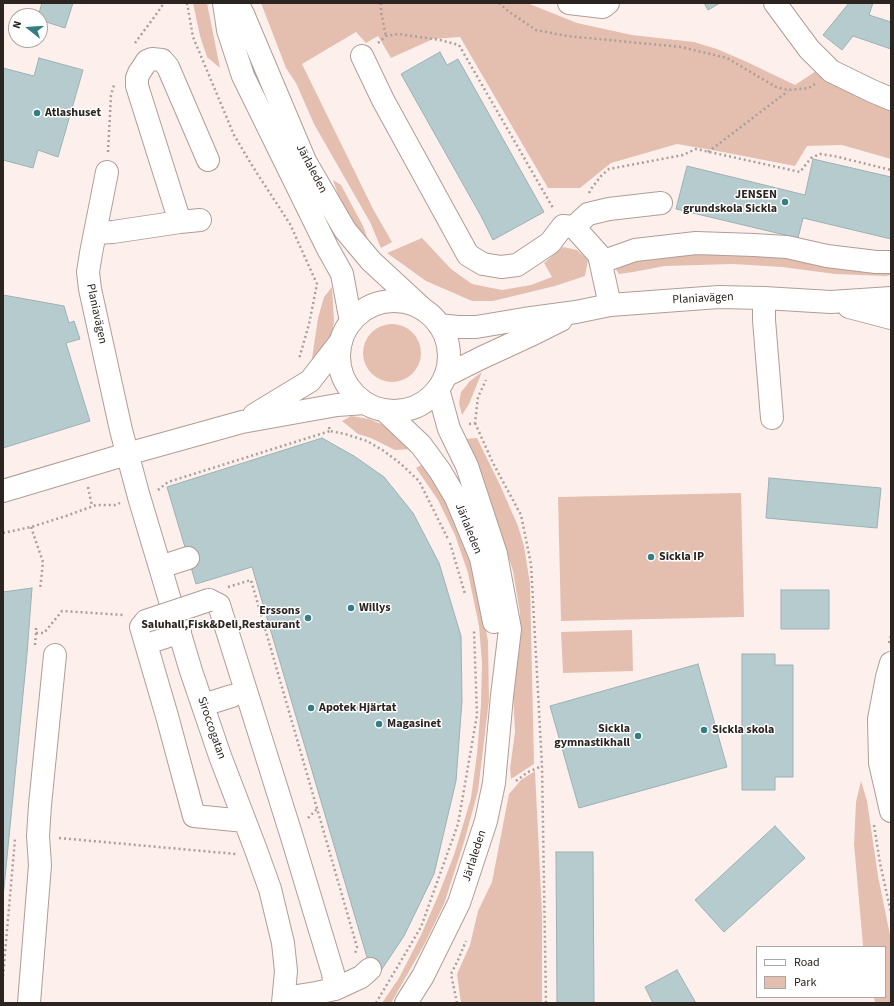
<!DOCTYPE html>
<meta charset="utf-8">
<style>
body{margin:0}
#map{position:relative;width:894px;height:1006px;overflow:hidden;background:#fdf0ec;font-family:"Source Sans 3",sans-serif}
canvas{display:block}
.frame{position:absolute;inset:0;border:4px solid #2b2421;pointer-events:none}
.legend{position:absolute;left:756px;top:946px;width:130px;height:52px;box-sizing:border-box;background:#fff;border:1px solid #aaa7a6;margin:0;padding:5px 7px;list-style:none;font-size:12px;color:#2b2421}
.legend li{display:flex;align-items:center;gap:8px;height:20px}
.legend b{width:20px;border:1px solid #aaa7a6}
.north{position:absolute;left:8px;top:8px;width:40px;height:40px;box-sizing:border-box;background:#fff;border:1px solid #aaa7a6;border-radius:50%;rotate:287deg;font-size:11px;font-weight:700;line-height:16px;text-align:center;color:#2b2421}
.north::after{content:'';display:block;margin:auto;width:14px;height:18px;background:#357d84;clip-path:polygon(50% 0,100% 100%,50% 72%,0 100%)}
</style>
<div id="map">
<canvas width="894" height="1006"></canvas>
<div class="frame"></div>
<ul class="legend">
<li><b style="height:5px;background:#fff"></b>Road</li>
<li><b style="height:11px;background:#e4bfb0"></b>Park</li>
</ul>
<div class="north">N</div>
</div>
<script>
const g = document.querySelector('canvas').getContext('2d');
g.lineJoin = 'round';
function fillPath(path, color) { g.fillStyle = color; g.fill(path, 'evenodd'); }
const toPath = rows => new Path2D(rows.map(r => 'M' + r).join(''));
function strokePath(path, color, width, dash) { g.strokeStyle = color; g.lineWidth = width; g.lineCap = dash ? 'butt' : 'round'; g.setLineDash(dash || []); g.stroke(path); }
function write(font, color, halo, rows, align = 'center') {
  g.font = font + ' "Source Sans 3",sans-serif'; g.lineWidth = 3; g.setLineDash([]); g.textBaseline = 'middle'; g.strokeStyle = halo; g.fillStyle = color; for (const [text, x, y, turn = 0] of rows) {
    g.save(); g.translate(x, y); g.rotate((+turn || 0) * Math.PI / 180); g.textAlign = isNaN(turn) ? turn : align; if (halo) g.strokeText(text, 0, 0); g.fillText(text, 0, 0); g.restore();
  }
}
fillPath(toPath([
 [193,3,207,3,220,68,207,57,200,36],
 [261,3,527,3,577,23,632,35,694,42,717,49,747,62,795,85,816,71,863,100,891,111,891,159,842,145,807,146,795,166,712,150,677,144,611,163,580,188,548,188,460,37,433,39,391,58,378,36,366,43,356,32,302,64,373,209,392,242,381,248,370,222,314,124,296,83,286,68],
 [333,180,341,185,363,226,371,248,344,213],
 [422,238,451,269,472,284,502,290,531,285,552,277,544,263,563,247,577,250,588,260,585,276,555,286,493,301,472,301,426,281,387,253],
 [731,250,891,268,891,275,885,276,835,274,782,267,733,264,665,266,633,272,619,274,615,268,626,261],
 [332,287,334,321,332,336,311,365,318,318,324,297],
 '363 353a29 29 0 1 1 58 0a29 29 0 1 1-58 0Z',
 [482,372,469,404,462,415,459,403,461,392,470,381],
 [351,416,369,419,386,426,411,449,395,450,371,438,358,434,342,421],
 [477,438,500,485,518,526,524,546,530,584,534,764,511,779,510,769,515,732,512,672,519,638,520,613,513,571,498,524,466,439],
 [423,464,441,487,465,536,476,577,488,641,489,700,478,791,464,842,444,904,424,945,391,1003,382,1003,399,978,421,935,438,896,454,855,471,798,477,754,481,704,482,663,479,626,468,573,455,535,438,500,416,468],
 [741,493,744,617,561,621,558,497],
 [632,630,633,671,563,673,561,632],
 [535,771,542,914,542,1003,461,1003,457,974,470,945,478,911,492,882,509,794,521,780],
 [861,781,867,801,878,876,891,940,891,1003,875,1003,874,997,885,997,885,947,863,947,863,945,854,844,856,802]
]), '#e4bfb0');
const building = toPath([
 [42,3,73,3,65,28,40,20,40,16,38,16,42,3],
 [704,3,720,3,708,10,704,3],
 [849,3,873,3,869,15,891,22,891,49,853,36,842,50,823,35,849,3],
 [440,52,447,65,458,59,544,212,493,240,481,216,401,74,440,52],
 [39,58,83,70,58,157,38,150,33,168,3,160,3,68,34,76,39,58],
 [813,159,891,177,891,239,803,218,798,238,676,209,687,166,805,195,813,159],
 [3,295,64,306,69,323,74,321,80,339,66,343,90,421,3,448,3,295],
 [322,438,354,456,384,477,413,513,439,563,461,636,462,701,456,781,434,874,404,936,374,981,252,567,196,584,167,487,322,438],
 [769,478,881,488,877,528,766,518,769,478],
 [32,588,27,654,3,898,3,592,32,588],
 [781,590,829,590,829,629,781,629,781,590],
 [742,654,775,654,775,665,793,665,793,777,775,777,775,790,742,790,742,654],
 [698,664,727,767,579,808,550,706,698,664],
 [775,826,805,858,724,932,695,900,775,826],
 [556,852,593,852,594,1003,557,1003,556,852],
 [677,970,696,1003,653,1003,645,987,677,970]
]);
fillPath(building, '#b5cbcd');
strokePath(building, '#9bb1b3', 1);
const minor = toPath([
 [569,3,603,7,608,3],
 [775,3,809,49,831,71,872,91,891,99],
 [362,56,383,100,468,255,483,264,501,267,517,265,550,243,563,226,574,227,599,255,610,305],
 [107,172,91,253,88,272,90,289,121,430,139,497,160,567,191,671,220,756,256,850,270,889,283,943,286,971,283,1003],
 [180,222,137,86,137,78,139,73,147,61,152,59,162,60,168,67,208,160],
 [574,227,588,214,609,209,661,203],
 [95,233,113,232,180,222,200,220],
 [601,262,635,250,696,243,754,245,787,247,827,256,876,262,891,262],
 [764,298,764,320,772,418],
 [254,415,310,381,341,341],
 [3,491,127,454,242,422,337,405,365,403],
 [160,567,188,558],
 [209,600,219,605,291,834,333,973,335,989],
 [146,621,141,627,167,716,194,816,245,821],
 [153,641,180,632],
 [891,663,887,677,879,719,880,763,891,811],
 [203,705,232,696],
 [284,998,316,993,335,989,361,977,370,969],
 [29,1003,40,865,38,836,40,805,55,655]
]);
const major = toPath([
 [224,3,228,30,243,76,327,247,342,274,351,322],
 [237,3,243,14,305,161,345,230,371,261,424,310],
 '339 356a55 55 0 1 1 110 0a55 55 0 1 1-110 0Z',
 [849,307,891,318],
 [439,325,457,327,476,327,524,319,576,312,610,305,719,297,764,298,831,302,891,298],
 [445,376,481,358,535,333,561,320],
 [384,410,421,445,440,471,456,498,481,558,494,622],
 [406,1003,423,976,459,903,486,821,494,783,502,696,510,629,496,554,467,466,449,429,438,389]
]);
strokePath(minor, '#b09d96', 24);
strokePath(major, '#b09d96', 24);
strokePath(toPath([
 [187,3,193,37,234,135,253,167,290,224,317,284,309,324,299,359],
 [381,3,381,12,386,36],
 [499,3,508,11,536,30,567,36,681,47,727,58,776,87,788,90,809,88,815,84],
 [135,43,155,16,164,3],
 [378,43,386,36,398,34,440,40,459,45,553,208],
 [108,152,111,95,114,85],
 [708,152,788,91],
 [589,193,591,189,601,176,609,169,683,155,696,149,800,172,811,158,820,154,834,156,891,170],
 [475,423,493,463,521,515,531,564,542,766,546,1003],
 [469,424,475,423,478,397,486,380],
 [329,427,330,431,345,434,367,441,384,451,401,464,419,481,448,539],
 [88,487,92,506],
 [158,490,168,482,330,431],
 [31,527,43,562,40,590],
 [3,533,31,527,66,516,96,505,115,505,120,503],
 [450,543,465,594],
 [228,587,251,580,357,947,355,954],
 [36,633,44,633,62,611,124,615],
 [889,643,891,636],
 [35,645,36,633,36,627],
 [516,781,528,772,542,766],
 [308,818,317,809],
 [874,825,880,863,891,913],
 [59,838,236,854],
 [3,976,15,839],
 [376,1003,421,927,458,824,477,715,474,630],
 [457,1003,451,974,458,960,466,941]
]), '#aa9f9b', 2.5, [2, 3]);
strokePath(minor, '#fff', 22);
strokePath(major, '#fff', 22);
const minorBridge = toPath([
 [146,621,209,600]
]);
strokePath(minorBridge, '#b09d96', 24, []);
strokePath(minorBridge, '#fff', 22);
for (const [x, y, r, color] of [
 [37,113,4,"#357d84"],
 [785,202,4,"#357d84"],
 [651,557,4,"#357d84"],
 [351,608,4,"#357d84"],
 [308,618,4,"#357d84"],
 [311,708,4,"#357d84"],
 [379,724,4,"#357d84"],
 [704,730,4,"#357d84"],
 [638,736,4,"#357d84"]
]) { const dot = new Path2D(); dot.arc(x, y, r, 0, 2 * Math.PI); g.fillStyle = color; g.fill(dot); strokePath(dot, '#fff', 1.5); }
write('bold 12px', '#2b2421', '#fff', [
 ["Atlashuset",45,113],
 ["JENSEN",777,195,"right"],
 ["grundskola Sickla",777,209,"right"],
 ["Sickla IP",659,557],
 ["Willys",359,608],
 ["Erssons",300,611,"right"],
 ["Saluhall,Fisk&Deli,Restaurant",300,625,"right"],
 ["Apotek Hjärtat",319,708],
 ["Magasinet",387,724],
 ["Sickla",630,729,"right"],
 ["gymnastikhall",630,743,"right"],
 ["Sickla skola",712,730]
], 'left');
write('12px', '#2b2421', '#fff', [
 ["Järlaleden",311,169,62],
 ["Planiavägen",703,299,-3],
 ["Planiavägen",96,314,78],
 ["Järlaleden",468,529,68],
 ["Siroccogatan",211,728,71],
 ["Järlaleden",475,856,-72]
]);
</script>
